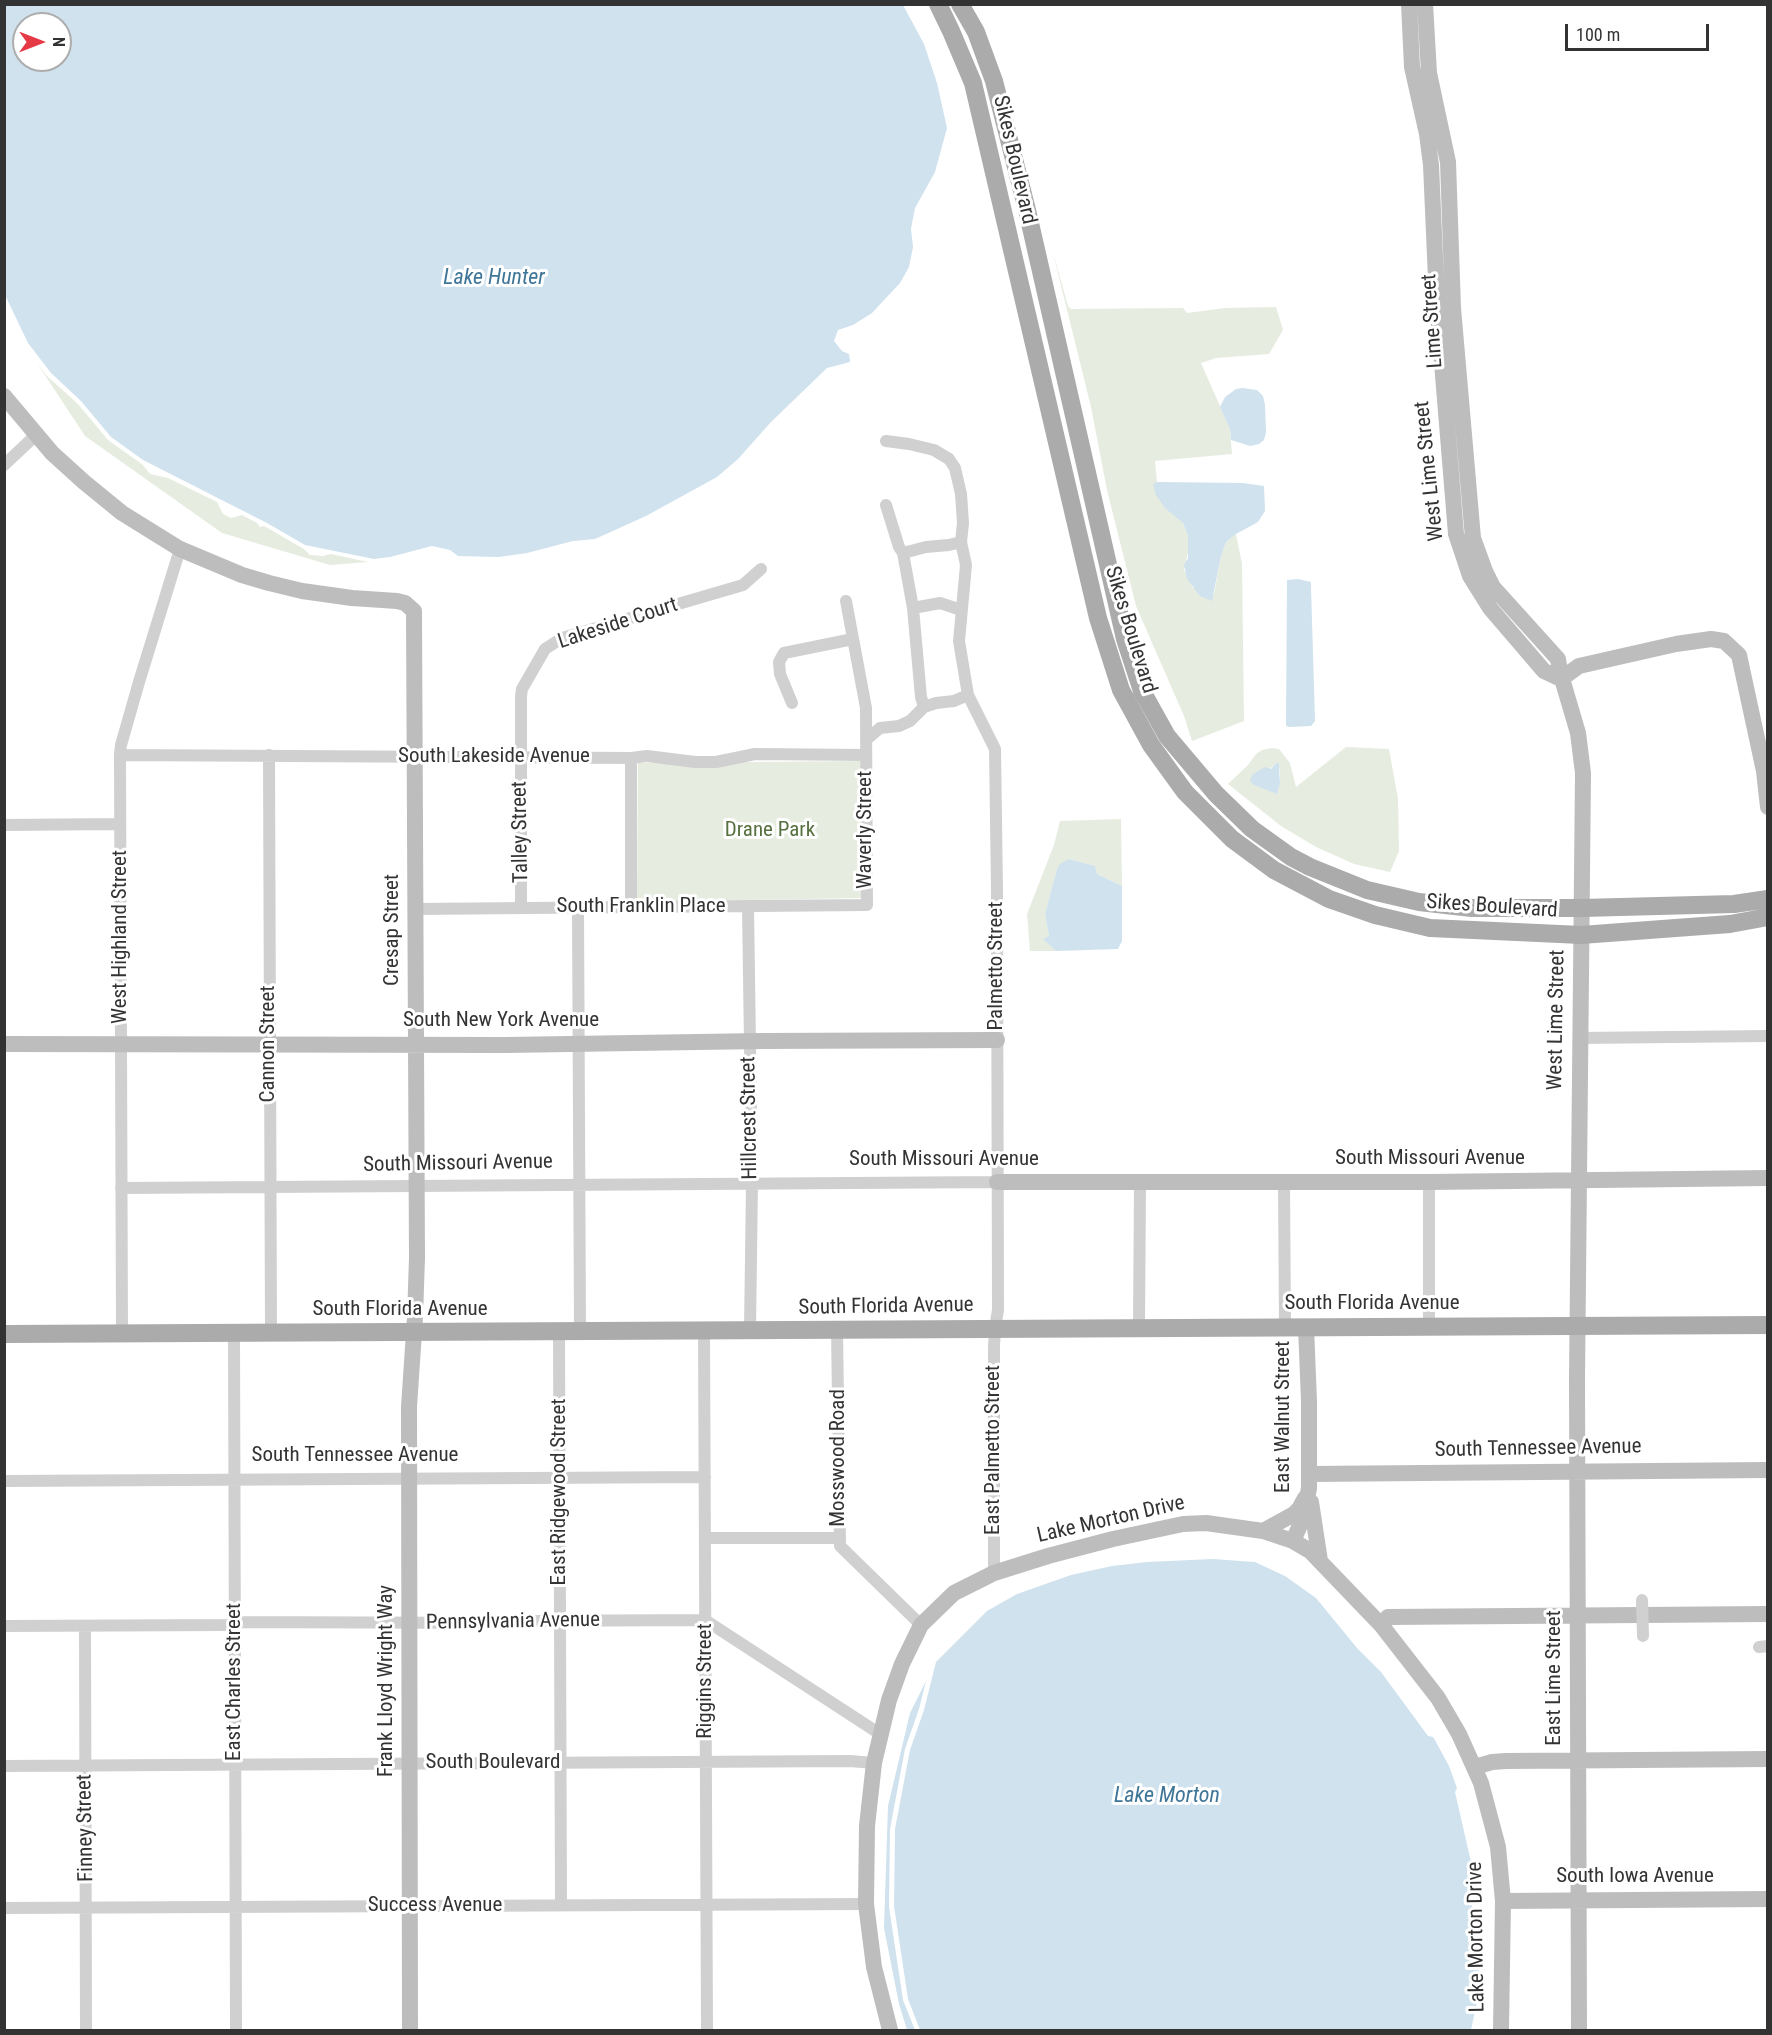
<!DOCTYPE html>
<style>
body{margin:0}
#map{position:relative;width:1772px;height:2035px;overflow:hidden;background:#fff;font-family:"Roboto Condensed",sans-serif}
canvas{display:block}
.frame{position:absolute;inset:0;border:6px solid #333;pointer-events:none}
.north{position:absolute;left:12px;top:12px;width:60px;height:60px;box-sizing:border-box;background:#fff;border:2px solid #adadad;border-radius:50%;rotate:90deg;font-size:16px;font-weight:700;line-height:24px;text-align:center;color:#333}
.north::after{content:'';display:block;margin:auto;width:21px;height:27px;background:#e63946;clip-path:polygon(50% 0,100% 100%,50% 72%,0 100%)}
.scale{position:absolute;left:1565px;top:24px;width:144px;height:27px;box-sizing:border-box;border:3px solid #333;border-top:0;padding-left:8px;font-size:18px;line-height:21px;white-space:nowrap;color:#333;-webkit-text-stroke:4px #fff;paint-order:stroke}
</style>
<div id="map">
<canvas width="1772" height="2035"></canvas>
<div class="frame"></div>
<div class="north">N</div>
<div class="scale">100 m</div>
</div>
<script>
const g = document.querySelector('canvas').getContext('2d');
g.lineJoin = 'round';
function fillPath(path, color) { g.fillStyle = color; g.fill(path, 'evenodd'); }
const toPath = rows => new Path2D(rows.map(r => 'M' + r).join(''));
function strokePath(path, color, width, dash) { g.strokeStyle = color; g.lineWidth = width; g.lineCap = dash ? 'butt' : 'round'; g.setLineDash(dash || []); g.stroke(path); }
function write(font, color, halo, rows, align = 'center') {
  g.font = font + ' "Roboto Condensed",sans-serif'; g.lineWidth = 6; g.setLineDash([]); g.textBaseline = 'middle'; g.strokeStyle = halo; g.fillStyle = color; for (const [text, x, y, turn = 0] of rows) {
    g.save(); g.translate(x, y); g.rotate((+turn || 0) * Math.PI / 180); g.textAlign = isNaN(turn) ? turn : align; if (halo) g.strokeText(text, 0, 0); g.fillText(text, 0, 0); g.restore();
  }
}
fillPath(toPath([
 [1052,249,1068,306,1071,309,1183,308,1187,313,1225,308,1276,307,1283,330,1269,354,1216,358,1201,363,1230,429,1232,454,1155,461,1157,482,1154,485,1183,523,1188,536,1189,548,1184,570,1193,588,1214,594,1221,556,1226,542,1236,534,1242,564,1244,721,1192,741,1184,716,1136,606,1107,490,1091,407],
 [37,363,47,376,78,404,108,440,143,465,150,474,168,478,217,502,223,514,231,518,242,515,257,523,260,527,264,526,304,549,310,555,323,556,331,554,368,562,330,565,222,533,85,436],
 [1346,747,1389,749,1398,799,1399,851,1390,872,1354,864,1316,847,1281,826,1228,784,1248,765,1256,754,1262,750,1272,748,1279,749,1290,763,1296,787],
 [1277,762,1280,770,1280,784,1277,793,1254,785],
 [861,761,862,898,637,902,638,763],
 [1121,819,1122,886,1097,874,1095,866,1069,859,1057,870,1045,914,1049,936,1044,939,1056,951,1030,951,1027,914,1054,845,1060,821]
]), '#e6ecdf');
fillPath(toPath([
 [4,5,903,5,924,44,937,83,947,128,935,172,915,208,911,229,913,247,909,267,900,283,872,313,853,325,838,330,834,341,842,351,849,354,850,362,827,368,771,422,738,459,717,477,646,516,595,539,573,541,527,553,499,557,458,556,450,550,432,546,390,557,374,559,305,545,267,523,143,460,111,437,81,401,51,373,28,343,5,295],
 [24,24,60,24,60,60,24,60],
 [1242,388,1257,390,1263,396,1265,405,1266,432,1264,440,1259,444,1250,446,1231,440,1230,429,1220,407,1225,397,1236,389],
 [1157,482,1243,483,1264,486,1265,511,1258,522,1236,534,1226,542,1221,556,1212,601,1200,596,1187,579,1184,565,1188,558,1188,536,1183,523,1165,508,1156,495,1153,484],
 [1298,579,1311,582,1311,587,1315,721,1311,726,1289,727,1286,726,1287,580],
 [1277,762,1279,764,1280,784,1277,794,1254,785,1250,781,1252,775,1258,771,1265,767,1271,769],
 [1069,859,1095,866,1097,874,1122,886,1122,941,1118,949,1056,951,1043,939,1049,936,1045,914,1057,869,1060,864],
 [1213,1559,1255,1562,1285,1576,1316,1598,1357,1648,1381,1672,1428,1736,1433,1737,1436,1742,1449,1766,1457,1788,1455,1792,1471,1862,1472,1906,1478,1927,1479,1964,1477,2002,1471,2030,920,2030,908,1999,894,1906,895,1829,910,1750,924,1710,936,1662,987,1611,1017,1594,1071,1575,1112,1566,1147,1562],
 [926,1681,919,1709,905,1749,890,1829,889,1907,903,2000,915,2030,907,2030,899,2004,884,1928,888,1806,910,1713]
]), '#cfe2ee');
strokePath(toPath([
 [886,441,909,444,934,450,949,459,955,468,961,494,963,523,961,542,966,565,959,641,968,695,995,749,997,890,998,1310,995,1328,994,1347,994,1573],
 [4,465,36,435],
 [886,505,899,547,903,553,913,608,921,697,924,707],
 [903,553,926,547,949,545,961,542],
 [913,608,940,603,961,610],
 [792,703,780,674,779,662,784,653,853,639],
 [866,740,880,728,899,726,910,721,924,707,936,703,954,701,968,695],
 [120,755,631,758,647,756,695,762,716,762,755,754,866,755],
 [269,755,271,1333],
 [631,758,631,907],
 [4,825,120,824],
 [748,906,752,1183,750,1330],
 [521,908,521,696,522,689,545,649,562,638,743,585,761,569],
 [578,908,580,1331],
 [415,909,867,905,866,708,846,601],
 [1579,1038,1768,1036],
 [1284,1182,1285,1327],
 [1429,1182,1429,1326],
 [121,1188,997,1182],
 [1139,1327,1140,1182],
 [837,1329,840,1546,921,1625],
 [559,1331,561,1905],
 [704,1331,707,2030],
 [234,1333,236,2030],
 [122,1334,120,755,121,745,139,682,180,549],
 [4,1481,705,1477],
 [705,1538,840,1538],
 [4,1626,228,1625,235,1622,497,1623,507,1621,705,1620,880,1734],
 [85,1626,86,2030],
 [1759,1647,1768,1646],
 [4,1766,850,1761,874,1763],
 [4,1908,866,1904]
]), '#d0d0d0', 12);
strokePath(toPath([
 [1409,4,1412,67,1427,134,1431,165,1437,302,1456,534,1470,576,1490,608,1544,671,1561,679],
 [1425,4,1429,73,1448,162,1453,308,1473,538,1485,571,1493,587,1558,659,1560,672,1578,733,1583,773,1577,1379,1579,2030],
 [4,396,52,453,84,482,122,513,180,549,242,575,269,583,302,591,352,598,397,601,405,603,414,611,417,1258,415,1317,409,1407,410,2030],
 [1561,679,1579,666,1676,644,1711,639,1724,641,1739,655,1764,771,1768,807],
 [4,1044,505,1045,762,1041,997,1040],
 [997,1182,1429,1182,1768,1178],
 [1309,1474,1768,1470],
 [1311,1502,1320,1561],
 [1263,1531,1294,1514,1299,1509,1305,1498],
 [1293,1541,1304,1516,1309,1488,1309,1401,1306,1327],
 [1382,1626,1388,1617,1768,1614],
 [1475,1767,1492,1762,1506,1761,1768,1759],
 [1503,1901,1768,1899],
 [890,2030,874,1967,866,1904,867,1826,874,1763,889,1700,902,1664,921,1625,954,1593,994,1573,1048,1556,1113,1539,1183,1524,1206,1523,1263,1531,1293,1541,1310,1551,1382,1626,1438,1698,1459,1734,1481,1783,1498,1847,1503,1901,1501,2030]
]), '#bdbdbd', 16);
strokePath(toPath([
 [938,4,951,31,973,83,1098,618,1121,690,1151,745,1185,792,1232,839,1274,870,1329,899,1375,915,1430,928,1581,935,1730,924,1768,917],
 [960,4,976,32,994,81,1027,210,1125,639,1142,691,1167,736,1216,794,1252,829,1291,857,1310,867,1367,890,1419,902,1472,908,1582,908,1734,904,1768,899],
 [4,1334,1768,1325]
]), '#ababab', 18);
strokePath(toPath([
 [1642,1600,1643,1636]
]), '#d0d0d0', 12);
write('21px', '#333', '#fff', [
 ["Sikes Boulevard",1014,160,77],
 ["Lime Street",1433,321,-94],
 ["West Lime Street",1430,471,-96],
 ["Lakeside Court",618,624,-18],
 ["Sikes Boulevard",1130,630,73],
 ["South Lakeside Avenue",494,757],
 ["Waverly Street",866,830,-90],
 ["Talley Street",521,832,-91],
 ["South Franklin Place",641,907],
 ["Sikes Boulevard",1492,907,4],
 ["Cresap Street",393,930,-90],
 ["West Highland Street",121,937,-90],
 ["Palmetto Street",997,966,-90],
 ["West Lime Street",1557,1020,-89],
 ["South New York Avenue",501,1021],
 ["Cannon Street",269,1044,-90],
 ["Hillcrest Street",750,1118,-91],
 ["South Missouri Avenue",1430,1159],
 ["South Missouri Avenue",944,1160],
 ["South Missouri Avenue",458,1164,-1],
 ["South Florida Avenue",1372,1304],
 ["South Florida Avenue",886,1307,-1],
 ["South Florida Avenue",400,1310],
 ["East Walnut Street",1284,1417,-90],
 ["South Tennessee Avenue",1538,1449,-1],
 ["East Palmetto Street",994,1450,-90],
 ["South Tennessee Avenue",355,1456],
 ["Mosswood Road",839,1458,-90],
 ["East Ridgewood Street",560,1492,-90],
 ["Lake Morton Drive",1111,1520,-13],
 ["Pennsylvania Avenue",513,1622,-1],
 ["East Lime Street",1555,1678,-90],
 ["Frank Lloyd Wright Way",387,1681,-90],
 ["Riggins Street",706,1681,-90],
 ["East Charles Street",235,1682,-90],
 ["South Boulevard",493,1763],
 ["Finney Street",86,1828,-91],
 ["South Iowa Avenue",1635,1877],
 ["Success Avenue",435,1906],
 ["Lake Morton Drive",1477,1937,-91]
]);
write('21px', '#56703f', '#fff', [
 ["Drane Park",770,831]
]);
write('italic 22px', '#3f7597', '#fff', [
 ["Lake Hunter",494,278],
 ["Lake Morton",1167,1796]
]);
</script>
